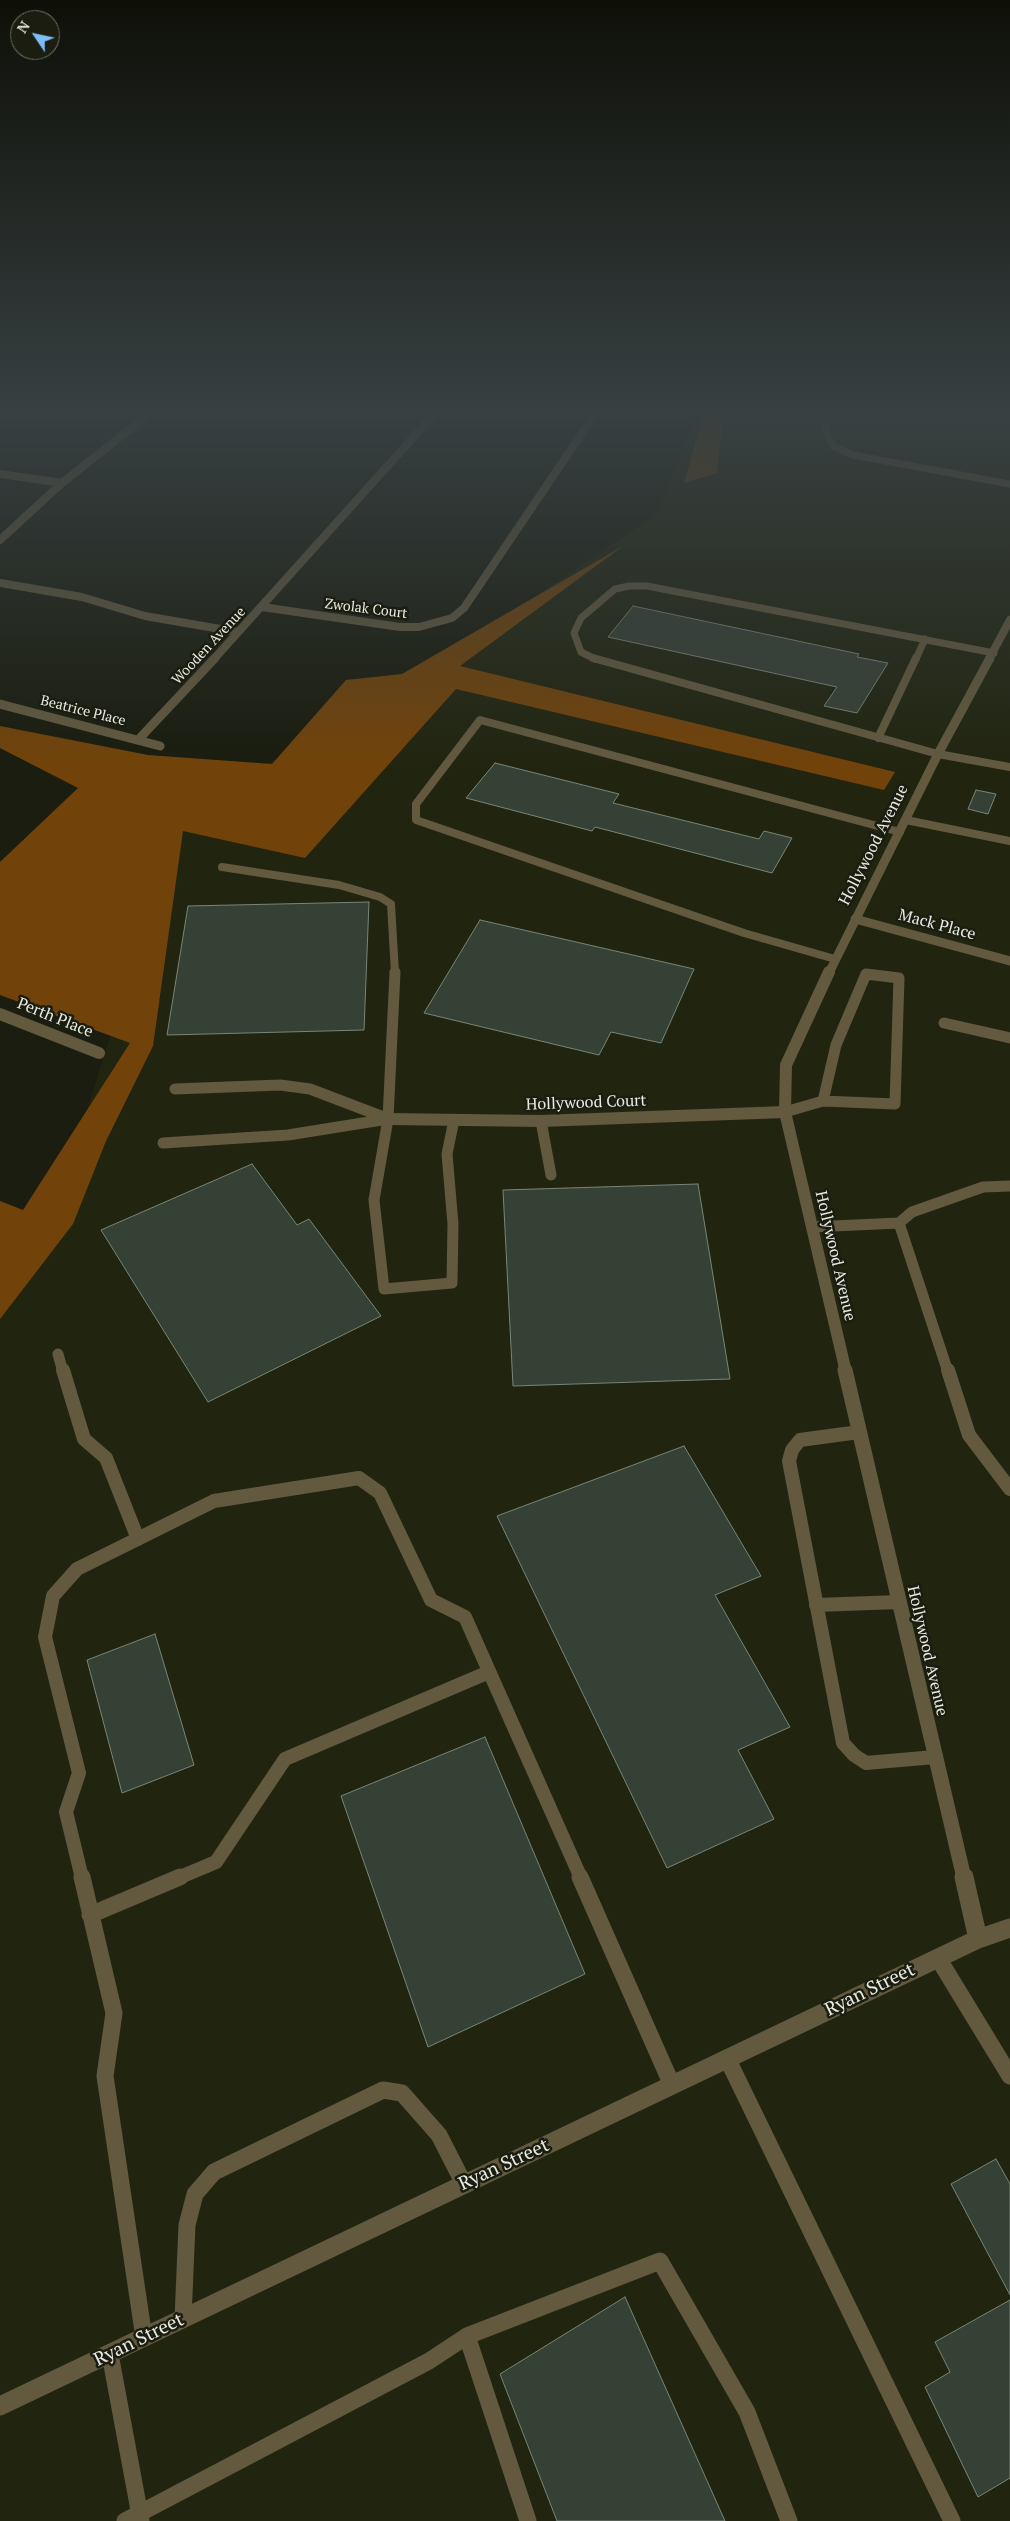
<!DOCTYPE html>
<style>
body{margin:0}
#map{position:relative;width:1010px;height:2521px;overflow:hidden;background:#1a1d0f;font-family:"PT Serif",serif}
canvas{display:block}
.north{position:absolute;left:10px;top:10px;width:50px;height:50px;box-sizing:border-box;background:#1a1d0f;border:1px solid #6c6f63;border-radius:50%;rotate:304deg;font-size:14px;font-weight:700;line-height:20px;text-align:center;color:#e8eae1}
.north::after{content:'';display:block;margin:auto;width:18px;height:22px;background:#7dbef9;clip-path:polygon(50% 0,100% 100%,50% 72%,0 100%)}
</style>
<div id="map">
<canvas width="1010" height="2521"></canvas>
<div class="north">N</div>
</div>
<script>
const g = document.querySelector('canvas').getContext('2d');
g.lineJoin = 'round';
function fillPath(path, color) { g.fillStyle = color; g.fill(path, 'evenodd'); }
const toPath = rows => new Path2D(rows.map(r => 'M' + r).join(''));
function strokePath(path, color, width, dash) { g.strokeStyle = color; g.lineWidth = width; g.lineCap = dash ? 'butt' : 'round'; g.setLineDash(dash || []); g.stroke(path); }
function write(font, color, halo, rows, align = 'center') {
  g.font = font + ' "PT Serif",serif'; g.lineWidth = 5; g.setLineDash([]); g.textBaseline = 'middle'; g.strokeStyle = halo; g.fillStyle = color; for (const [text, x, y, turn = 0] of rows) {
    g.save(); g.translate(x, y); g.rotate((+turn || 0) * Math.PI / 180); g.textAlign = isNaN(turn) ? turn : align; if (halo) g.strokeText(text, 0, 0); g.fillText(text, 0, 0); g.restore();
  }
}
fillPath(toPath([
 [700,411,1010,411,1010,2521,0,2521,0,1286,57,1208,178,815,385,697,654,516]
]), '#212510');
fillPath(toPath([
 [704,411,724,411,717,473,684,483],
 [623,546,460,666,895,772,884,790,456,689,305,858,183,831,153,1046,106,1141,73,1224,0,1319,0,1201,23,1210,130,1043,0,995,0,862,78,788,0,748,0,726,148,755,272,764,346,680,402,674]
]), '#71430b');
const building = toPath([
 [633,606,859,654,857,657,888,663,857,713,824,706,837,687,608,637,633,606],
 [495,763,619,794,613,803,759,839,764,831,792,838,772,873,595,827,592,831,466,798,495,763],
 [976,790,996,794,988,814,968,809,976,790],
 [369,902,364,1030,167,1035,188,906,369,902],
 [480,920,694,969,661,1043,611,1032,599,1055,424,1013,480,920],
 [252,1164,297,1225,309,1219,381,1316,208,1402,101,1230,252,1164],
 [698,1184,730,1379,513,1386,503,1190,698,1184],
 [684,1446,761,1576,715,1595,790,1727,738,1750,774,1819,667,1868,497,1516,684,1446],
 [155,1634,194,1765,122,1793,87,1660,155,1634],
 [485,1737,585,1974,428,2047,341,1796,485,1737],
 [996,2159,1010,2184,1010,2295,951,2184,996,2159],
 [625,2297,725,2521,557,2521,500,2374,625,2297],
 [1010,2300,1010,2478,978,2497,925,2387,950,2372,935,2342,1010,2300]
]);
fillPath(building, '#364135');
strokePath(building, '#788577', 1);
strokePath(toPath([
 [829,411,826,432,833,446,853,455,1010,484],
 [595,659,581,652,574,633,581,618,615,589,629,586,647,586,994,653],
 [916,659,925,639]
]), '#62593f', 7);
strokePath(toPath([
 [593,658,938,754,1010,767],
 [878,738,916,658],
 [906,820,1010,841],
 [222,867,339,885,380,897,391,904,395,973],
 [835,959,744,933,416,820,416,804,480,720,900,832]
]), '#62593f', 8);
strokePath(toPath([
 [395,972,388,1119,374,1200,384,1289,452,1283,453,1224,447,1154,454,1120],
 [866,974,899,978,895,1104,823,1101,836,1045,866,974],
 [944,1023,1010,1038],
 [175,1089,280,1085,310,1089,386,1118],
 [785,1112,823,1101],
 [541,1121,551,1175],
 [163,1143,288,1135,388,1119],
 [899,1223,948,1372],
 [812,1227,899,1223,912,1212,983,1187,1010,1186],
 [58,1354,63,1372]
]), '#62593f', 11);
strokePath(toPath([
 [63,1370,84,1439,106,1458,138,1539],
 [948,1370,969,1435,1010,1489],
 [859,1432,800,1440,792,1450,789,1461,843,1743,854,1755,866,1763,935,1757],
 [816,1605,899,1602],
 [82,1878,66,1812,79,1773,45,1637,53,1596,77,1569,214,1501,359,1478,380,1493,431,1600,465,1617,581,1878],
 [178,1878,216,1862,285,1759,489,1672]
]), '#62593f', 14);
strokePath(toPath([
 [82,1877,114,2013,105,2076,144,2338],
 [580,1877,672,2085],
 [90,1915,180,1877],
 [938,1958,1010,2076],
 [727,2058,952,2521],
 [183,2318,187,2225,195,2194,214,2172,383,2090,402,2093,439,2135,464,2184],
 [467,2336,660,2261,747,2412,789,2521],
 [110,2354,141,2521],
 [125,2521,429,2361,467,2336,528,2521]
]), '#62593f', 17);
strokePath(toPath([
 [0,474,62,483],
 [0,540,62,483,153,411],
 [0,583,82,597,145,616,238,632],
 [262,607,400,627,419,627,452,618,464,608,597,411],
 [214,659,437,411],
 [989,659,1010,620]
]), '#62593f', 8);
strokePath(toPath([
 [0,704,160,746],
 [138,740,215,658],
 [855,919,1010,961],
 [829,973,938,754,990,658]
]), '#62593f', 9);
strokePath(toPath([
 [829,972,786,1065,785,1112,846,1372],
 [0,1014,99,1053],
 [388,1119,541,1121,785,1112]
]), '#62593f', 12);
strokePath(toPath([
 [845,1370,964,1878]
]), '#62593f', 15);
strokePath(toPath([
 [964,1877,978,1939],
 [0,2406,978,1939,1010,1928]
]), '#62593f', 19);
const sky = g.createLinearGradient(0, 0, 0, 764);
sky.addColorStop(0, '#0e1008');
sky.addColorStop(0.54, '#384042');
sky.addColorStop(1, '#38404200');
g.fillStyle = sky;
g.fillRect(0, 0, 1010, 764);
write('14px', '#e8eae1', '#1a1d0f', [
 ["Zwolak Court",366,609,7],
 ["Wooden Avenue",209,646,-47],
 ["Beatrice Place",83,711,14]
]);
write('16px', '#e8eae1', '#1a1d0f', [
 ["Hollywood Avenue",874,845,-63],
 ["Mack Place",937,925,15],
 ["Perth Place",55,1018,22],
 ["Hollywood Court",586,1103,-2],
 ["Hollywood Avenue",835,1256,77],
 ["Hollywood Avenue",927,1651,77]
]);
write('19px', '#e8eae1', '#1a1d0f', [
 ["Ryan Street",870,1990,-26],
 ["Ryan Street",504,2165,-25],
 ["Ryan Street",139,2340,-26]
]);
</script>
